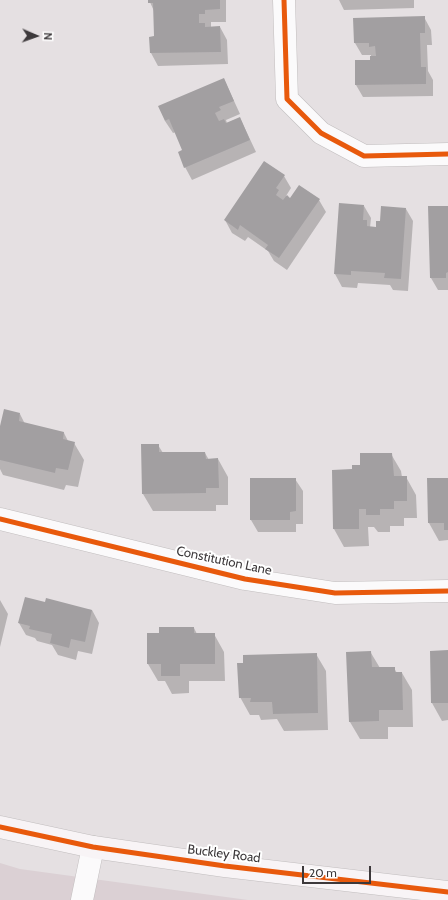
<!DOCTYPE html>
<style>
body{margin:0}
#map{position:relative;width:448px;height:900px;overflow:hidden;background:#e5e0e2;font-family:Cabin,sans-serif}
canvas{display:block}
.north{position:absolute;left:16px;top:16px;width:40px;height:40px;-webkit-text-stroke:3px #fff;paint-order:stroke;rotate:92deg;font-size:11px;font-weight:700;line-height:16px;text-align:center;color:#3d393b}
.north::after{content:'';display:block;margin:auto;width:14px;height:18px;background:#3d393b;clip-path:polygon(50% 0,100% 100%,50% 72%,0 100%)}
.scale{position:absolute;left:302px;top:866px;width:69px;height:18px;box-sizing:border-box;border:2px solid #3d393b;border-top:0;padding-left:5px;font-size:12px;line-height:14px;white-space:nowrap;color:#3d393b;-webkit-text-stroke:3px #fff;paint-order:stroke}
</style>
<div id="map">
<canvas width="448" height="900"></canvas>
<div class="north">N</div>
<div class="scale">20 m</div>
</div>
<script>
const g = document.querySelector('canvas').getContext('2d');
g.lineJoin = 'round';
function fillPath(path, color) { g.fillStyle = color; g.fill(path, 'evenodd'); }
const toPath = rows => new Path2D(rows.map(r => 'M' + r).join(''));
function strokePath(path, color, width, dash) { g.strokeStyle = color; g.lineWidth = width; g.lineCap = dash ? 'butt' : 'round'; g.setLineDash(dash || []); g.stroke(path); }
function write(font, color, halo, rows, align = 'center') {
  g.font = font + ' Cabin,sans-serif'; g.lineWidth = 4; g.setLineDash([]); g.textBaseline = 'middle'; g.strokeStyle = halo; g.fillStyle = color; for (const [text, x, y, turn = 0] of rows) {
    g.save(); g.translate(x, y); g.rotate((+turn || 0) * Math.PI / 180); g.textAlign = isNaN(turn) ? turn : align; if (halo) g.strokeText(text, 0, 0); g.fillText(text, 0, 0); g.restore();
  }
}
fillPath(toPath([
 [0,863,20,869,248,900,0,900]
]), '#dbd0d4');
fillPath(toPath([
 [149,0,226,0,226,22,211,22,211,28,220,27,227,40,228,64,158,66,151,53,150,38,155,37,154,11],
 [339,0,414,0,414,8,344,10],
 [424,17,431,30,432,45,427,45,428,71,433,80,433,96,363,97,356,85,371,61,371,55,362,55,355,43],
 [224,79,240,114,226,120,227,123,240,118,256,152,192,180,185,167,183,151,176,132,173,133,165,121],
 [284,176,291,188,286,196,290,199,319,200,326,212,287,270,274,261,268,251,248,237,245,241,232,233,225,220],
 [364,206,371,218,370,228,377,228,381,222,406,209,413,221,408,291,393,290,390,285,358,283,357,288,342,287,335,274],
 [448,207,448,290,438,290,431,278],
 [20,414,25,424,64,433,68,441,74,443,84,460,78,487,66,485,64,490,3,475,0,469,0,430],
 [158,445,163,453,205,453,209,460,218,459,228,477,228,505,216,505,216,511,153,511,143,494],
 [391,454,401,471,402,477,406,477,416,495,417,518,404,518,404,526,390,526,390,532,378,532,374,527,368,527,369,546,344,547,334,529,333,471,353,470],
 [295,479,303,491,303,524,296,524,296,532,258,532,251,520],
 [428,479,448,479,448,540,439,541,429,523],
 [0,600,8,614,0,647],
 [46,603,92,610,99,623,92,654,78,651,76,660,58,655,52,645,37,641,35,638,26,635,19,623],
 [194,628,197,634,214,634,224,652,225,681,189,681,189,693,172,694,165,681,158,681,148,664,160,634],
 [448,651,448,720,442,721,432,703,431,652],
 [371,653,380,668,394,668,397,673,402,673,412,690,413,727,388,727,388,739,360,739,350,722],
 [316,654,326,671,328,730,284,731,277,719,261,720,259,715,250,715,240,697]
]), '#0003');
fillPath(toPath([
 [148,0,220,0,220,9,205,10,205,14,199,14,199,23,205,23,205,27,220,26,221,52,150,53,149,37,154,36,153,3,148,3],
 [425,16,425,33,420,33,421,67,426,67,426,84,355,85,355,60,370,60,370,56,376,56,375,46,369,47,369,43,354,43,353,18],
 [224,78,234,101,219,107,221,110,215,113,219,121,224,119,226,123,240,117,250,140,184,168,178,152,182,150,169,119,165,121,158,106],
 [264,161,285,175,276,188,279,190,276,195,283,200,287,195,290,198,299,185,320,199,279,258,265,249,268,245,240,225,238,230,224,220],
 [339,203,364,205,363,220,367,220,367,226,376,227,376,221,380,221,381,206,406,208,401,279,384,278,385,273,351,271,351,275,334,274],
 [428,206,448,206,448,272,446,273,446,278,430,278],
 [4,409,20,413,19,421,64,432,63,439,75,442,68,470,56,468,55,473,0,460,0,426],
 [141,444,159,444,159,452,205,452,206,459,218,458,219,488,206,488,206,493,142,494],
 [360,453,392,453,394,476,407,476,407,501,394,501,394,509,380,509,380,515,366,515,366,509,359,509,359,529,333,529,332,470,352,469,352,465,360,465],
 [250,478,296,478,296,511,290,512,290,520,250,520],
 [427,478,448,478,448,530,444,530,444,523,428,523],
 [25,597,45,602,46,598,92,610,85,642,71,639,69,648,50,643,52,634,29,629,30,626,18,623],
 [159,627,194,627,194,633,215,633,215,664,180,664,180,676,161,676,161,664,147,664,147,633,159,633],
 [448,650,448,703,431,703,430,651],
 [371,651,372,667,395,667,395,672,402,672,403,710,379,710,379,721,349,722,346,652],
 [317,653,318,713,273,714,272,702,250,702,251,698,239,698,237,663,243,663,243,655]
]), '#a29fa1');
const street = toPath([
 [284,0,287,99,321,133,364,156,448,154],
 [0,519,245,579,335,593,448,591],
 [82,900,93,847]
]);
const secondary = toPath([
 [0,827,93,847,225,866,448,892]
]);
strokePath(street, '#c1bdbe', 23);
strokePath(secondary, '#c1bdbe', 23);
strokePath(street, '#fbfafb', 22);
strokePath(secondary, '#f8f4f6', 22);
strokePath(toPath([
 [284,0,287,99,321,133,364,156,448,154],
 [0,519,245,579,335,593,448,591],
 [0,827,93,847,225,866,448,892]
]), '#e8590c', 5);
write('13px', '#3d393b', '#fff', [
 ["Constitution Lane",224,561,12],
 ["Buckley Road",224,854,7]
]);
</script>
